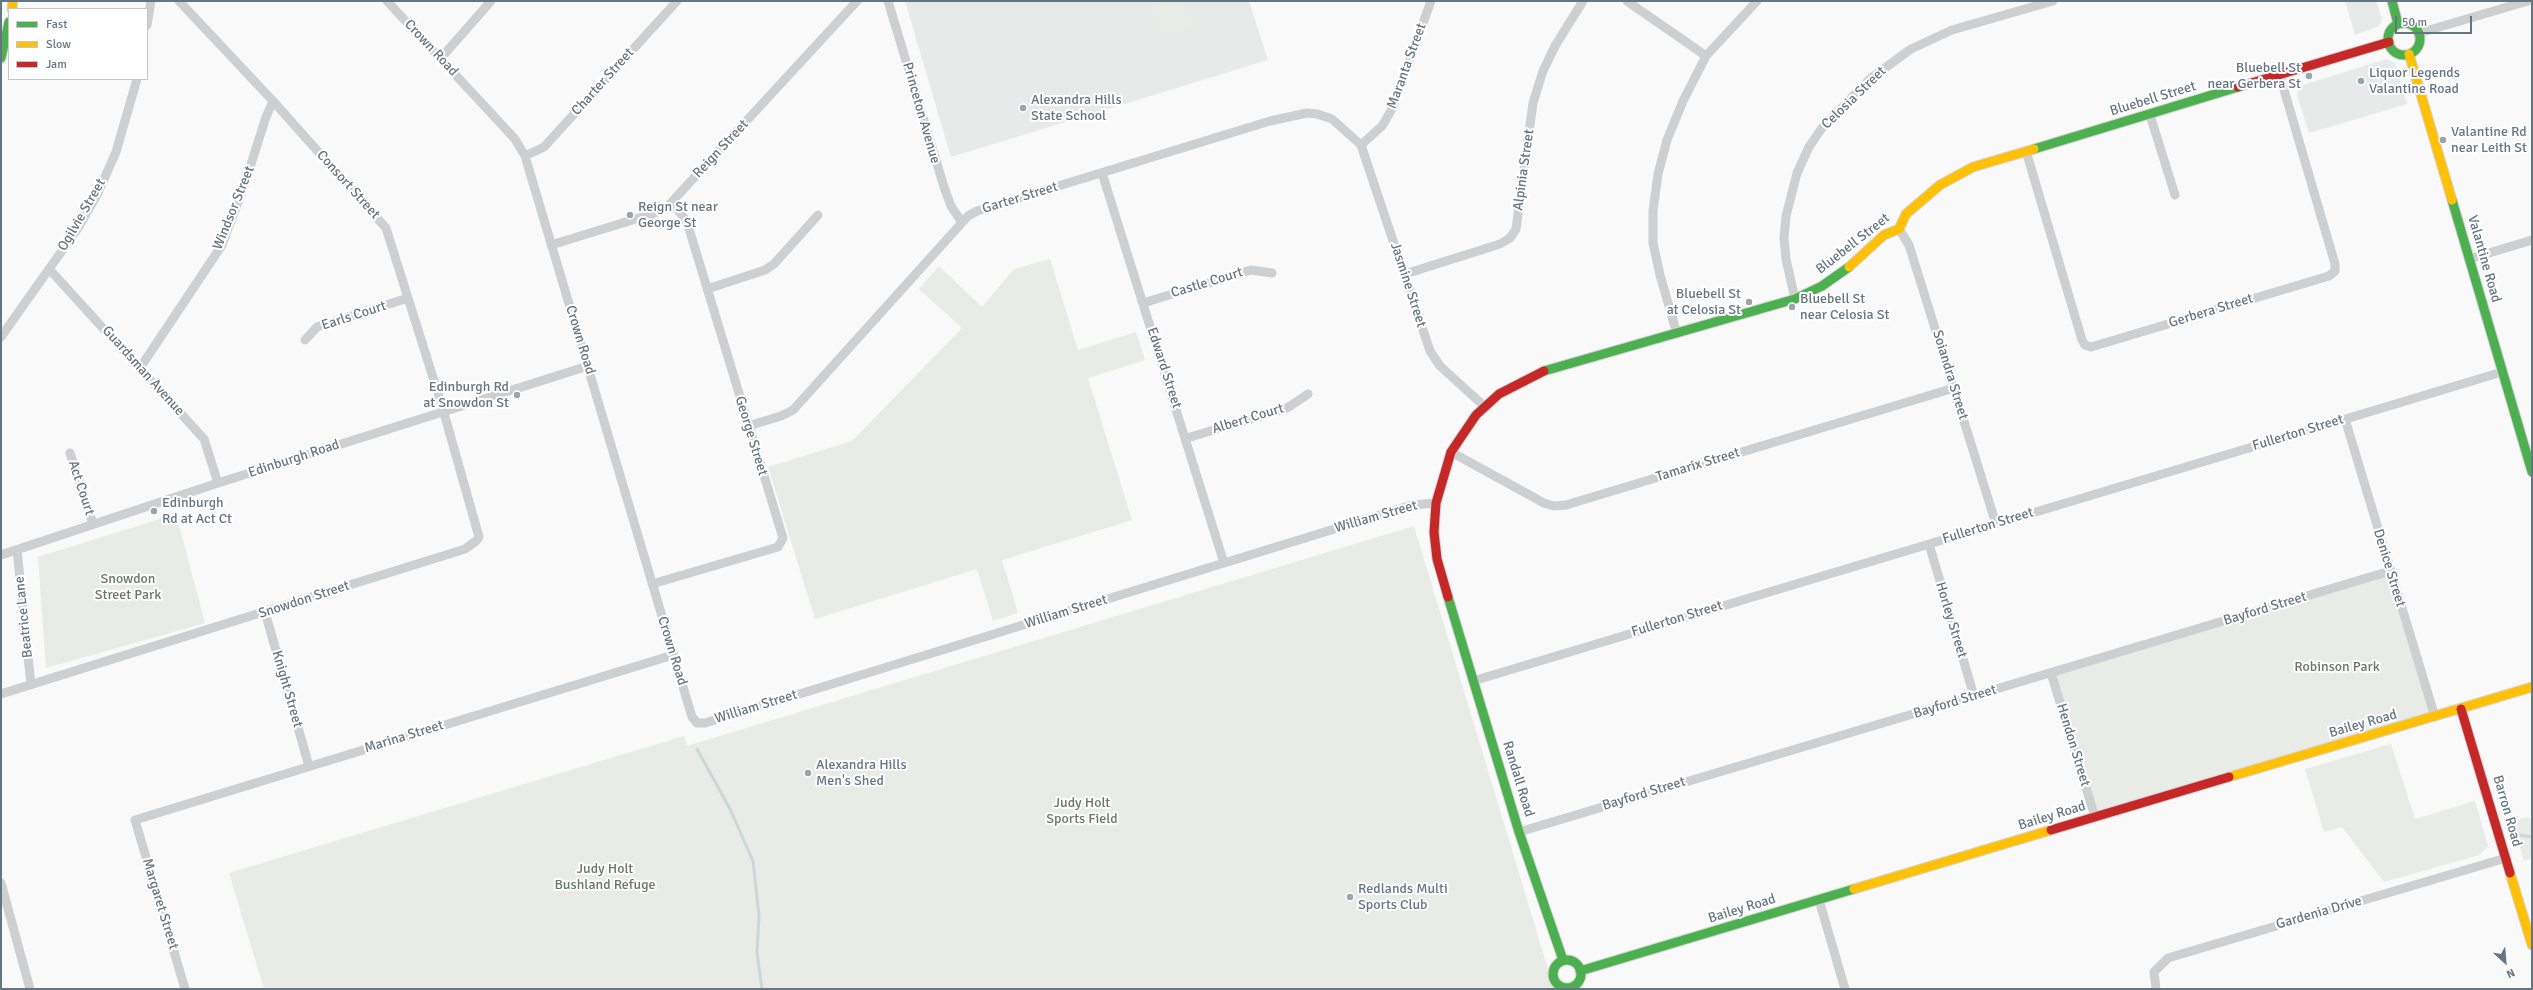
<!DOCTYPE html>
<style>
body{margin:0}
#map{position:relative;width:2533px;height:990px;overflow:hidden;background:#f9f9f9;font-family:Signika,sans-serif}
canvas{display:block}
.frame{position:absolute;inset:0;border:2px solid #657683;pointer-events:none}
.legend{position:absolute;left:8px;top:8px;width:140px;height:72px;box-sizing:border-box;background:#fff;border:1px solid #c1c8cd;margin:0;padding:5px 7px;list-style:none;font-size:12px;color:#657683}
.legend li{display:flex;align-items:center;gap:8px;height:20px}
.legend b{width:20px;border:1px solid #c1c8cd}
.north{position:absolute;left:2485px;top:942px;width:40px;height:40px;-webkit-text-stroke:3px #fff;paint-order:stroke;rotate:154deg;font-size:11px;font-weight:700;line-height:16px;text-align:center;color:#657683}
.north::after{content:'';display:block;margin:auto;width:14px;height:18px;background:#657683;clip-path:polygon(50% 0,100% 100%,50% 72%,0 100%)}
.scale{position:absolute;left:2395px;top:16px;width:77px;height:18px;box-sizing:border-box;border:2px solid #657683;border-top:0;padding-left:5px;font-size:12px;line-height:14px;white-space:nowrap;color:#657683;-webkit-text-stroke:3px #fff;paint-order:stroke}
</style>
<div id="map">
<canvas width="2533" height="990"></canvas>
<div class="frame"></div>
<ul class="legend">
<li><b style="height:5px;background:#4caf50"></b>Fast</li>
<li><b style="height:5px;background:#ffc107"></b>Slow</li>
<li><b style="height:5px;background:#c62828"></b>Jam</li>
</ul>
<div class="north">N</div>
<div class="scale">50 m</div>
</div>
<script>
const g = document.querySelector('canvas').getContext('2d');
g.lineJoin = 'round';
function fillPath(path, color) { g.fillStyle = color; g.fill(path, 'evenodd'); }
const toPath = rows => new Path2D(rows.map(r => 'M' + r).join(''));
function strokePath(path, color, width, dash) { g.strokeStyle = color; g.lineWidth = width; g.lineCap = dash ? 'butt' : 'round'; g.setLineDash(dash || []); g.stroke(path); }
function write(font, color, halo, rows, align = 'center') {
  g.font = font + ' Signika,sans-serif'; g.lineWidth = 4; g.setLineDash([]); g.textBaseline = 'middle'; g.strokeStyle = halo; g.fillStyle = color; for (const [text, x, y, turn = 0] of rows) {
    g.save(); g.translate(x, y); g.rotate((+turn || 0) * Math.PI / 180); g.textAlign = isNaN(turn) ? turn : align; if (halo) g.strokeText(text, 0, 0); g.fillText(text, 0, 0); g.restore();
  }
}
fillPath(toPath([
 [905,1,1249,1,1268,60,951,157],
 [2345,1,2376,1,2382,19,2379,26,2355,35],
 [2387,59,2395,63,2407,104,2309,133,2297,95,2300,86]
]), '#e8e9e9');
fillPath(toPath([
 [1153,1,1182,1,1190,26,1163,35],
 [1050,259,1078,350,1136,332,1145,360,1088,378,1132,520,1002,560,1018,613,993,621,977,569,815,619,768,467,852,441,962,328,919,289,939,266,982,307,1014,269],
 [176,514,205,623,46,668,38,557],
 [1414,526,1554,989,264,989,229,873,684,736,687,746],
 [2390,571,2435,717,2095,817,2051,673],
 [2391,744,2415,819,2475,801,2488,846,2479,855,2384,882,2342,827,2324,832,2305,769],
 [2528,817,2532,819,2532,859,2524,861,2512,821]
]), '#e8ebe6');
strokePath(toPath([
 [697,749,730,809,753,861,759,916,757,953,762,989],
 [2517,835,2532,837]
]), '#ced6d9', 3);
const fast = toPath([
 [2392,1,2398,24],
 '2388 39a16 16 0 1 1 32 0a16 16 0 1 1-32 0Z',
 [1,58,9,22],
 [2034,149,2238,87],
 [2452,200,2532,472],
 [1544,371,1795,299,1822,286,1849,267],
 [1448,597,1519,832,1563,960],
 '1553 974a14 14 0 1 1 28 0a14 14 0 1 1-28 0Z',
 [1580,971,1854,889]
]);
const slow = toPath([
 [12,9,13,1],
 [2409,54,2452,200],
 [1849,267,1884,235,1899,229,1906,214,1940,185,1973,167,2034,149],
 [2229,777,2532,687],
 [2510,873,2532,945],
 [1854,889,2051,830]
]);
const jam = toPath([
 [2238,87,2389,42],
 [1448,597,1437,559,1434,532,1436,503,1451,452,1476,415,1499,394,1544,371],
 [2461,709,2510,873],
 [2051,830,2229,777]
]);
strokePath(fast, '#d5d6d7', 11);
strokePath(slow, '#d5d6d7', 11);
strokePath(jam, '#d5d6d7', 11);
strokePath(toPath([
 [387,1,515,139,525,156,692,717,697,723,705,723,738,713,1412,505,1436,503],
 [888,1,944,187,951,206,961,221],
 [1627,1,1706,56],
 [147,25,151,1],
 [2419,33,2528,1],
 [441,58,491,1],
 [2150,115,2175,195],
 [1361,145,1382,126,1392,109,1431,1],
 [2026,151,2082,340,2085,345,2091,347,2329,276,2335,271,2335,264,2280,76],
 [525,156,544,147,677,1],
 [1102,173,1224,563],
 [1899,229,1909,245,1996,524],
 [551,245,655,213,668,206,857,1],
 [2469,259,2532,240],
 [50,270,204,439,218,483],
 [1405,274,1500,244,1510,238,1516,229,1533,103,1543,71,1555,46,1583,1],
 [707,289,765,270,774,264,818,215],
 [1795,299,1786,259,1784,238,1786,216,1797,173,1809,147,1822,128,1871,78,1911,49,1952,30,2053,1],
 [1143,303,1251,270,1272,273],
 [1677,334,1660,275,1653,243,1653,211,1658,174,1667,140,1683,101,1706,56,1757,1],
 [1,337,78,228,97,195,116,152,137,79],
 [305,340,317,327,408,298],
 [140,368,222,245,244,186,266,117,273,101],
 [2345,419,2435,717],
 [748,426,781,416,793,410,968,216,977,211,1270,121,1307,113,1317,114,1332,119,1361,145,1430,351,1440,366,1484,406],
 [1187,438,1287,408,1308,394],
 [1451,452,1544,503,1554,506,1566,505,1954,388],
 [70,453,93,524],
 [1929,544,1974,696],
 [17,550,31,685],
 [1,555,218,483,588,366],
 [652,584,778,547,783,538,687,222,672,202],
 [265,612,309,766],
 [2051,673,2095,817],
 [1473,681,2502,372],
 [1,694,465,549,476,541,479,537,442,406,386,228,273,101,179,1],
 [1519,832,2390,571],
 [1,883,30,989],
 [1819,900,1845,989],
 [185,989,135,820,673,655],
 [2156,989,2154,972,2168,958,2506,858]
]), '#cecfd0', 9);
strokePath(fast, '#4caf50', 9);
strokePath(slow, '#ffc107', 9);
strokePath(jam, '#c62828', 9);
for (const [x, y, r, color] of [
 [2309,76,4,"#99a4ac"],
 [2361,81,4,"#99a4ac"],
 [1023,108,4,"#99a4ac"],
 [2443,140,4,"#99a4ac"],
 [630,215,4,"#99a4ac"],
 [1749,302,4,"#99a4ac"],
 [1792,307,4,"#99a4ac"],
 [517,395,4,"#99a4ac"],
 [154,511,4,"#99a4ac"],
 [808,773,4,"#99a4ac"],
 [1350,897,4,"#99a4ac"]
]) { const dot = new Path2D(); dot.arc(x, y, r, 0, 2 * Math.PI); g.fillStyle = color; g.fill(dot); strokePath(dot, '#fff', 1.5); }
write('14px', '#657683', '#fff', [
 ["Crown Road",431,48,47],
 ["Maranta Street",1407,66,-70],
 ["Charter Street",603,82,-48],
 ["Celosia Street",1854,98,-44],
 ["Bluebell Street",2153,99,-17],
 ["Princeton Avenue",921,113,74],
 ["Reign Street",721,149,-47],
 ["Alpinia Street",1524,170,-82],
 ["Consort Street",348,185,48],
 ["Garter Street",1020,198,-17],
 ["Windsor Street",234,208,-68],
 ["Ogilvie Street",82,215,-60],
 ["Bluebell Street",1853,244,-38],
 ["Valantine Road",2484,259,74],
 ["Castle Court",1207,283,-17],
 ["Jasmine Street",1408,285,72],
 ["Gerbera Street",2211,311,-17],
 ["Earls Court",354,316,-18],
 ["Crown Road",580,340,73],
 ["Edward Street",1164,368,72],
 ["Guardsman Avenue",143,371,48],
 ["Soiandra Street",1950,375,73],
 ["Albert Court",1248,419,-17],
 ["Fullerton Street",2298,433,-17],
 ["George Street",751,436,73],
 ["Edinburgh Road",294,459,-18],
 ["Tamarix Street",1698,465,-17],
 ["Act Court",81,488,72],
 ["William Street",1376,517,-16],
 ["Fullerton Street",1988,526,-17],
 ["Denice Street",2389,568,73],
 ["Snowdon Street",304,600,-18],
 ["Bayford Street",2265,609,-17],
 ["William Street",1066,612,-17],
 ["Beatrice Lane",24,617,-96],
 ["Fullerton Street",1677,619,-17],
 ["Horley Street",1951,620,73],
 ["Crown Road",672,651,73],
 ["Knight Street",287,689,74],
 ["Bayford Street",1955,702,-17],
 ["William Street",756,707,-17],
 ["Bailey Road",2363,724,-16],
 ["Marina Street",404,737,-17],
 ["Hendon Street",2073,745,73],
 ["Randall Road",1518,779,73],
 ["Bayford Street",1644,794,-17],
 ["Barron Road",2507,811,74],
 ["Bailey Road",2052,816,-17],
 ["Margaret Street",160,904,73],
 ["Bailey Road",1742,909,-17],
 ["Gardenia Drive",2319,913,-16]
]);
write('14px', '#657683', '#fff', [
 ["Bluebell St",2301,68,"right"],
 ["near Gerbera St",2301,84,"right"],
 ["Liquor Legends",2369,73],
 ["Valantine Road",2369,89],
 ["Alexandra Hills",1031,100],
 ["State School",1031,116],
 ["Valantine Rd",2451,132],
 ["near Leith St",2451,148],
 ["Reign St near",638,207],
 ["George St",638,223],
 ["Bluebell St",1741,294,"right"],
 ["at Celosia St",1741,310,"right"],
 ["Bluebell St",1800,299],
 ["near Celosia St",1800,315],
 ["Edinburgh Rd",509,387,"right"],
 ["at Snowdon St",509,403,"right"],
 ["Edinburgh",162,503],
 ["Rd at Act Ct",162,519],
 ["Alexandra Hills",816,765],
 ["Men's Shed",816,781],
 ["Redlands Multi",1358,889],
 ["Sports Club",1358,905]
], 'left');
write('14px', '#687a64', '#fff', [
 ["Snowdon",128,579],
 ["Street Park",128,595],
 ["Robinson Park",2337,667],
 ["Judy Holt",1082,803],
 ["Sports Field",1082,819],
 ["Judy Holt",605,869],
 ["Bushland Refuge",605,885]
]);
</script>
